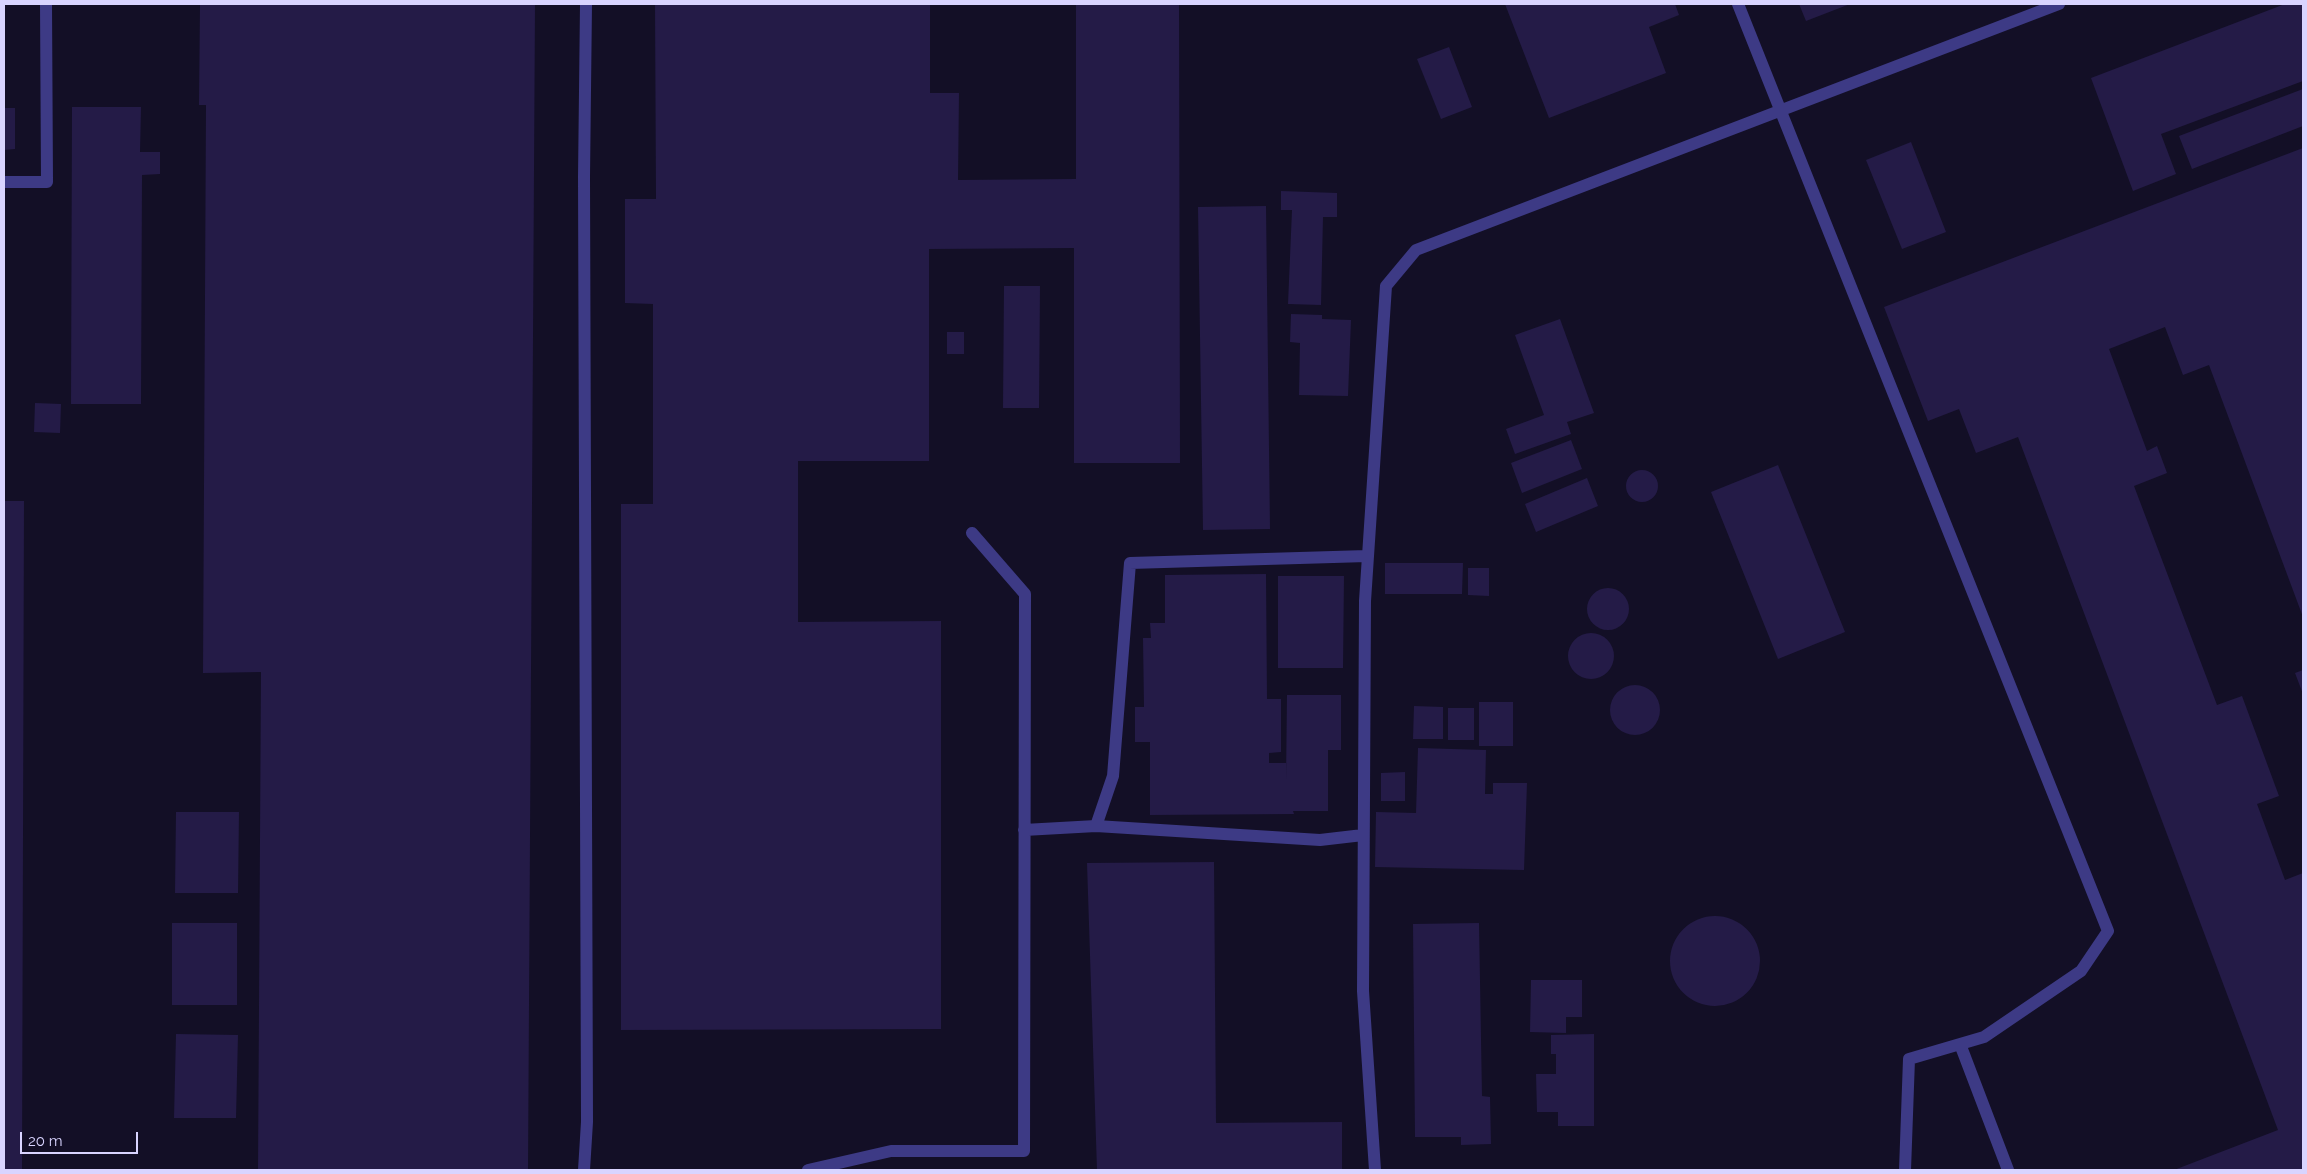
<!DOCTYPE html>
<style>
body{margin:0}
#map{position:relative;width:2307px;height:1174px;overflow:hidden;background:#130f26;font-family:Raleway,sans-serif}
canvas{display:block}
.frame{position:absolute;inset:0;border:5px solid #d9d4ff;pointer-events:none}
.scale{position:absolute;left:20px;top:1132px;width:118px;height:22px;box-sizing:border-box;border:2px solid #d9d4ff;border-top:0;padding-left:6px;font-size:15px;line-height:18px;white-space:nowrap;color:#d9d4ff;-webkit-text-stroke:4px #130f26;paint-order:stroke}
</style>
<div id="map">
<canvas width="2307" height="1174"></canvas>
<div class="frame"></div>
<div class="scale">20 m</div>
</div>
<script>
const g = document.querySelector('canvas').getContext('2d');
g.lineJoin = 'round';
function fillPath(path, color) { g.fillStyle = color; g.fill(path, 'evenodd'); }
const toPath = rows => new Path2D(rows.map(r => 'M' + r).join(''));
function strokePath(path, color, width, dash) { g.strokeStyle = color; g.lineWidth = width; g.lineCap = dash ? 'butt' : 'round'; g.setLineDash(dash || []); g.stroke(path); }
fillPath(toPath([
 [200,4,535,4,528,1170,258,1170,261,672,203,673,206,105,199,105],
 [655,4,930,4,930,93,959,93,958,180,1076,179,1076,4,1179,4,1180,463,1074,463,1074,248,929,249,929,461,798,461,798,622,941,621,941,1029,621,1030,621,504,653,504,653,304,625,303,625,199,656,199],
 [1505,4,1675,4,1679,15,1649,27,1666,73,1549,118],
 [1799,4,1850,4,1806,21],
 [2285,4,2303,4,2303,81,2161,134,2176,174,2133,191,2091,78],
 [1449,47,1472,107,1441,119,1417,59],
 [2303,89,2303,126,2192,169,2179,136],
 [72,107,141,107,140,152,160,152,160,174,142,175,141,404,71,404],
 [4,108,15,108,15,149,4,150],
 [1911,142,1946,232,1902,249,1866,160],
 [2303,148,2303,617,2209,365,2183,375,2165,327,2109,349,2147,451,2157,446,2167,473,2134,486,2217,705,2242,696,2279,796,2257,804,2285,880,2303,873,2303,1170,2174,1170,2278,1130,2018,437,1976,453,1959,409,1928,421,1884,307],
 [1281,191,1337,193,1337,217,1323,217,1321,305,1288,304,1292,210,1281,210],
 [1266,206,1270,529,1203,530,1198,207],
 [1004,286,1040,286,1039,408,1003,408],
 [1291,314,1322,315,1322,319,1351,320,1348,396,1299,395,1300,343,1290,342],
 [1560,319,1594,413,1567,422,1571,434,1515,454,1506,429,1544,415,1515,335],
 [947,332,964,332,964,354,947,354],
 [35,403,61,404,60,433,34,432],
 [1571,440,1582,469,1522,493,1511,463],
 [1778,465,1845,632,1778,659,1711,492],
 '1626 486a16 16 0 1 1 32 0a16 16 0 1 1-32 0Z',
 [1587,478,1598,506,1536,532,1525,504],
 [4,501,24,501,22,1170,4,1170],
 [1385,563,1463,563,1462,594,1385,594],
 [1468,568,1489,568,1489,596,1468,595],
 [1266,574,1267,699,1281,699,1281,752,1269,753,1269,763,1286,763,1286,780,1287,695,1341,695,1341,750,1328,750,1328,811,1293,811,1294,814,1150,815,1150,742,1135,742,1135,707,1144,707,1143,638,1151,638,1150,623,1165,623,1165,575],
 [1278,576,1344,576,1343,668,1278,668],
 '1587 609a21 21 0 1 1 42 0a21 21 0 1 1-42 0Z',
 '1568 656a23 23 0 1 1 46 0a23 23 0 1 1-46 0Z',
 [2303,670,2303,694,2295,673],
 '1610 710a25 25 0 1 1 50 0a25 25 0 1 1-50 0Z',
 [1479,702,1513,702,1513,746,1479,746],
 [1414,706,1443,707,1443,739,1413,739],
 [1448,708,1474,708,1474,740,1448,740],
 [1418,748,1486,750,1485,794,1493,794,1493,783,1527,783,1524,870,1375,867,1376,812,1416,813],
 [1405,772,1405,801,1381,801,1381,773],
 [176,812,239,812,238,893,175,893],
 [1214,862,1216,1123,1342,1122,1342,1170,1097,1170,1087,863],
 '1670 961a45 45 0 1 1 90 0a45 45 0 1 1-90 0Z',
 [172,923,237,923,237,1005,172,1005],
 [1479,923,1482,1096,1490,1097,1491,1144,1461,1145,1461,1137,1415,1137,1413,924],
 [1531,980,1582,980,1582,1017,1566,1017,1566,1033,1530,1032],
 [176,1034,238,1035,236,1118,174,1118],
 [1594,1034,1594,1126,1558,1126,1558,1112,1537,1112,1536,1074,1556,1074,1556,1054,1551,1054,1551,1035]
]), '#241b47');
strokePath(toPath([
 [1738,4,2108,931,2081,971,1984,1037,1909,1059,1905,1170],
 [4,182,47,182,46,4],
 [1096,826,1320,840,1363,835],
 [1024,830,1096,826,1113,776,1130,563,1367,556],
 [1960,1044,2008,1170],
 [584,1170,587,1122,584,177,586,4],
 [808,1170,891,1151,1024,1151,1025,594,972,533],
 [1375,1170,1363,991,1365,601,1386,286,1416,250,2059,4]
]), '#3d3a85', 12);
</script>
